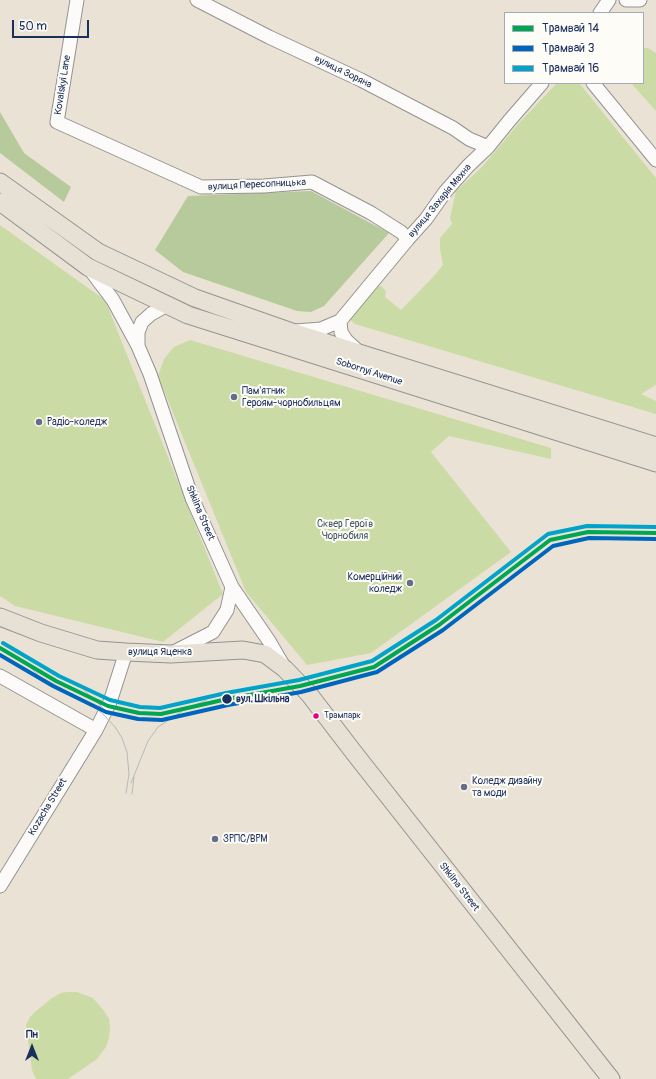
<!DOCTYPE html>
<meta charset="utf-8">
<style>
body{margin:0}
#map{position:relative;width:656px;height:1079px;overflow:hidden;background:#eae3d5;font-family:Pangolin,sans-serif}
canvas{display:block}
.legend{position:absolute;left:504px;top:12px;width:140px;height:72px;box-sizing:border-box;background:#fdfcf7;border:1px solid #a3aaba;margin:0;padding:5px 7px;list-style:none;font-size:12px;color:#1b2f5e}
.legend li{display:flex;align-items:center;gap:8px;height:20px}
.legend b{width:20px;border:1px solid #a3aaba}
.north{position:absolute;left:12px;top:1027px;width:40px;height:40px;-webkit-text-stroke:3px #fdfcf7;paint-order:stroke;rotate:0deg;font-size:11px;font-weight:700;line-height:16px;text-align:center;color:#1b2f5e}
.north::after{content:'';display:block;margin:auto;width:14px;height:18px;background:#1b2f5e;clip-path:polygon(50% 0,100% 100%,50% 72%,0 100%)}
.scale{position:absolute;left:12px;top:20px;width:77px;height:18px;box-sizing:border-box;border:2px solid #1b2f5e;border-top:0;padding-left:5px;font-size:12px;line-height:14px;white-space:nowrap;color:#1b2f5e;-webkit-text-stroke:3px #fdfcf7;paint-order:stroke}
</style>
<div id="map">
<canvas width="656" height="1079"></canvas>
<ul class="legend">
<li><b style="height:5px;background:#00a651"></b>Трамвай 14</li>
<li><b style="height:5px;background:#0065bd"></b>Трамвай 3</li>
<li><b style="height:5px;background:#01a3c8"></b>Трамвай 16</li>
</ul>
<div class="north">Пн</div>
<div class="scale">50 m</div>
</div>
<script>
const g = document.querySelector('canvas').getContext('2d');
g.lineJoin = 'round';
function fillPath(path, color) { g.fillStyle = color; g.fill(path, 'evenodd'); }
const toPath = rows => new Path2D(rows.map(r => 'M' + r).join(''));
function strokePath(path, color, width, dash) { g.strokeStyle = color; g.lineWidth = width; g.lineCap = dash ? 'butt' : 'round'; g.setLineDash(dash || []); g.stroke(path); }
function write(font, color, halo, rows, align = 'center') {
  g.font = font + ' Pangolin,sans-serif'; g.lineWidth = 4; g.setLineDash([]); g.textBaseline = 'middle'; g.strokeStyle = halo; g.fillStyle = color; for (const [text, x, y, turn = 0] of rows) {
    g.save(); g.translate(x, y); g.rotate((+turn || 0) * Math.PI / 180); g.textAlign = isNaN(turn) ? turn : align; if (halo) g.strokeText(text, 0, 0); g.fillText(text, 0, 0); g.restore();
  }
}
fillPath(toPath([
 [643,48,648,48,656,53,656,111,631,83,643,83],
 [557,83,579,83,656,178,656,385,641,394,656,401,656,414,355,324,349,319,377,286,381,286,386,291,385,297,401,310,434,276,443,265,440,249,440,238,452,224,450,218,456,191,481,168,520,122],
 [0,225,105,300,223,594,163,642,15,606,0,596],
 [190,340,551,448,551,459,449,436,431,452,511,552,371,653,307,665,246,592,158,376,164,359,174,347],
 [67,992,77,992,93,998,104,1011,109,1019,110,1027,109,1037,106,1047,97,1059,68,1079,36,1079,32,1070,26,1025,30,1017,35,1012,52,998,61,993]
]), '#cbdba5');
fillPath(toPath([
 [0,112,24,153,71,187,64,202,0,153],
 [311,191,389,233,324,306,311,312,297,311,183,272,155,250,188,196]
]), '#b6ca9c');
const minor = toPath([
 [77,0,57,122,201,187,264,186,312,182,371,213,401,232,408,239],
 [197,0,269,37,361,80,453,128,469,139,488,147],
 [626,0,640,0],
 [600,13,609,0],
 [593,83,656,160],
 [89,268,113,300,138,346,150,374,192,498,232,587,269,641,283,665],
 [340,321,341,332,346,340,359,352],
 [296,331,321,329,340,321,408,239,426,219,445,192,468,166,488,147,509,121,542,83],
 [138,346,138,332,142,322,151,314,167,305],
 [174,652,213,632,227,610,232,587],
 [0,676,96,730],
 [0,886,96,730,110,702,126,652]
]);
const major = toPath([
 [0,182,98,252,195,298,289,331,656,446],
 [0,202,88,267,188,315,656,463],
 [0,617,41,633,97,650,126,652,171,654,243,650,265,654,285,669,309,694,355,754,611,1079]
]);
strokePath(minor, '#939393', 15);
strokePath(major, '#939393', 19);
strokePath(minor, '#fcfbf9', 13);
strokePath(major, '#e7e1d5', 17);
strokePath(toPath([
 [27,664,39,676,92,705,104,715,115,727,122,738,127,752,129,774,126,793],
 [81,687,103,708],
 [131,783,148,741,158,727,187,708,207,700],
 [132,794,134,777]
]), '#b6b8bb', 1);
strokePath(toPath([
 [0,648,56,681,108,706,139,713,161,714,227,699,300,686,374,667,439,625,550,540,588,532,656,533]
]), '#00a651', 4);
strokePath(toPath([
 [0,655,53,686,106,712,138,719,162,720,228,705,301,692,377,672,443,630,553,546,589,538,656,539]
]), '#0065bd', 4);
strokePath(toPath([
 [3,643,59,676,110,700,140,707,160,708,226,693,299,680,372,661,436,620,548,534,587,526,656,527]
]), '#01a3c8', 4);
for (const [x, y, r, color] of [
 [234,397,4,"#636e88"],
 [39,422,4,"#636e88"],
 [410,583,4,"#636e88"],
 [227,699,5.5,"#1b2f5e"],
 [316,716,3.5,"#e5007d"],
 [464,787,4,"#636e88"],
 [215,839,4,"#636e88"]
]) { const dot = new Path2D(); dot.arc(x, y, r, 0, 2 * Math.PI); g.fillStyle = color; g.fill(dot); strokePath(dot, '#fdfcf7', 1.5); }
write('9px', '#1b2f5e', '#fdfcf7', [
 ["Трампарк",324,716]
], 'left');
write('10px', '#1b2f5e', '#fdfcf7', [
 ["вулиця Зоряна",343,72,26],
 ["Kovalskyi Lane",63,85,-81],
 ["вулиця Пересопницька",257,185,-3],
 ["вулиця Захарія Махна",440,201,-50],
 ["Sobornyi Avenue",369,372,18],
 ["Shkilna Street",200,513,67],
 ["вулиця Яценка",160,652],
 ["Kozacha Street",48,807,-59],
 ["Shkilna Street",459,887,52]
]);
write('10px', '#1b2f5e', '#fdfcf7', [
 ["Пам'ятник",242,391],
 ["Героям-чорнобильцям",242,403],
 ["Радіо-коледж",47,422],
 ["Комерційний",402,577,"right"],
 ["коледж",402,589,"right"],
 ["Коледж дизайну",472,781],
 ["та моди",472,793],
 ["ЗРПС/ВРМ",223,839]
], 'left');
write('10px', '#405866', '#fdfcf7', [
 ["Сквер Героїв",345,524],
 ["Чорнобиля",345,536]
]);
write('bold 10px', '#1b2f5e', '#fdfcf7', [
 ["вул. Шкільна",236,699]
], 'left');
</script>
